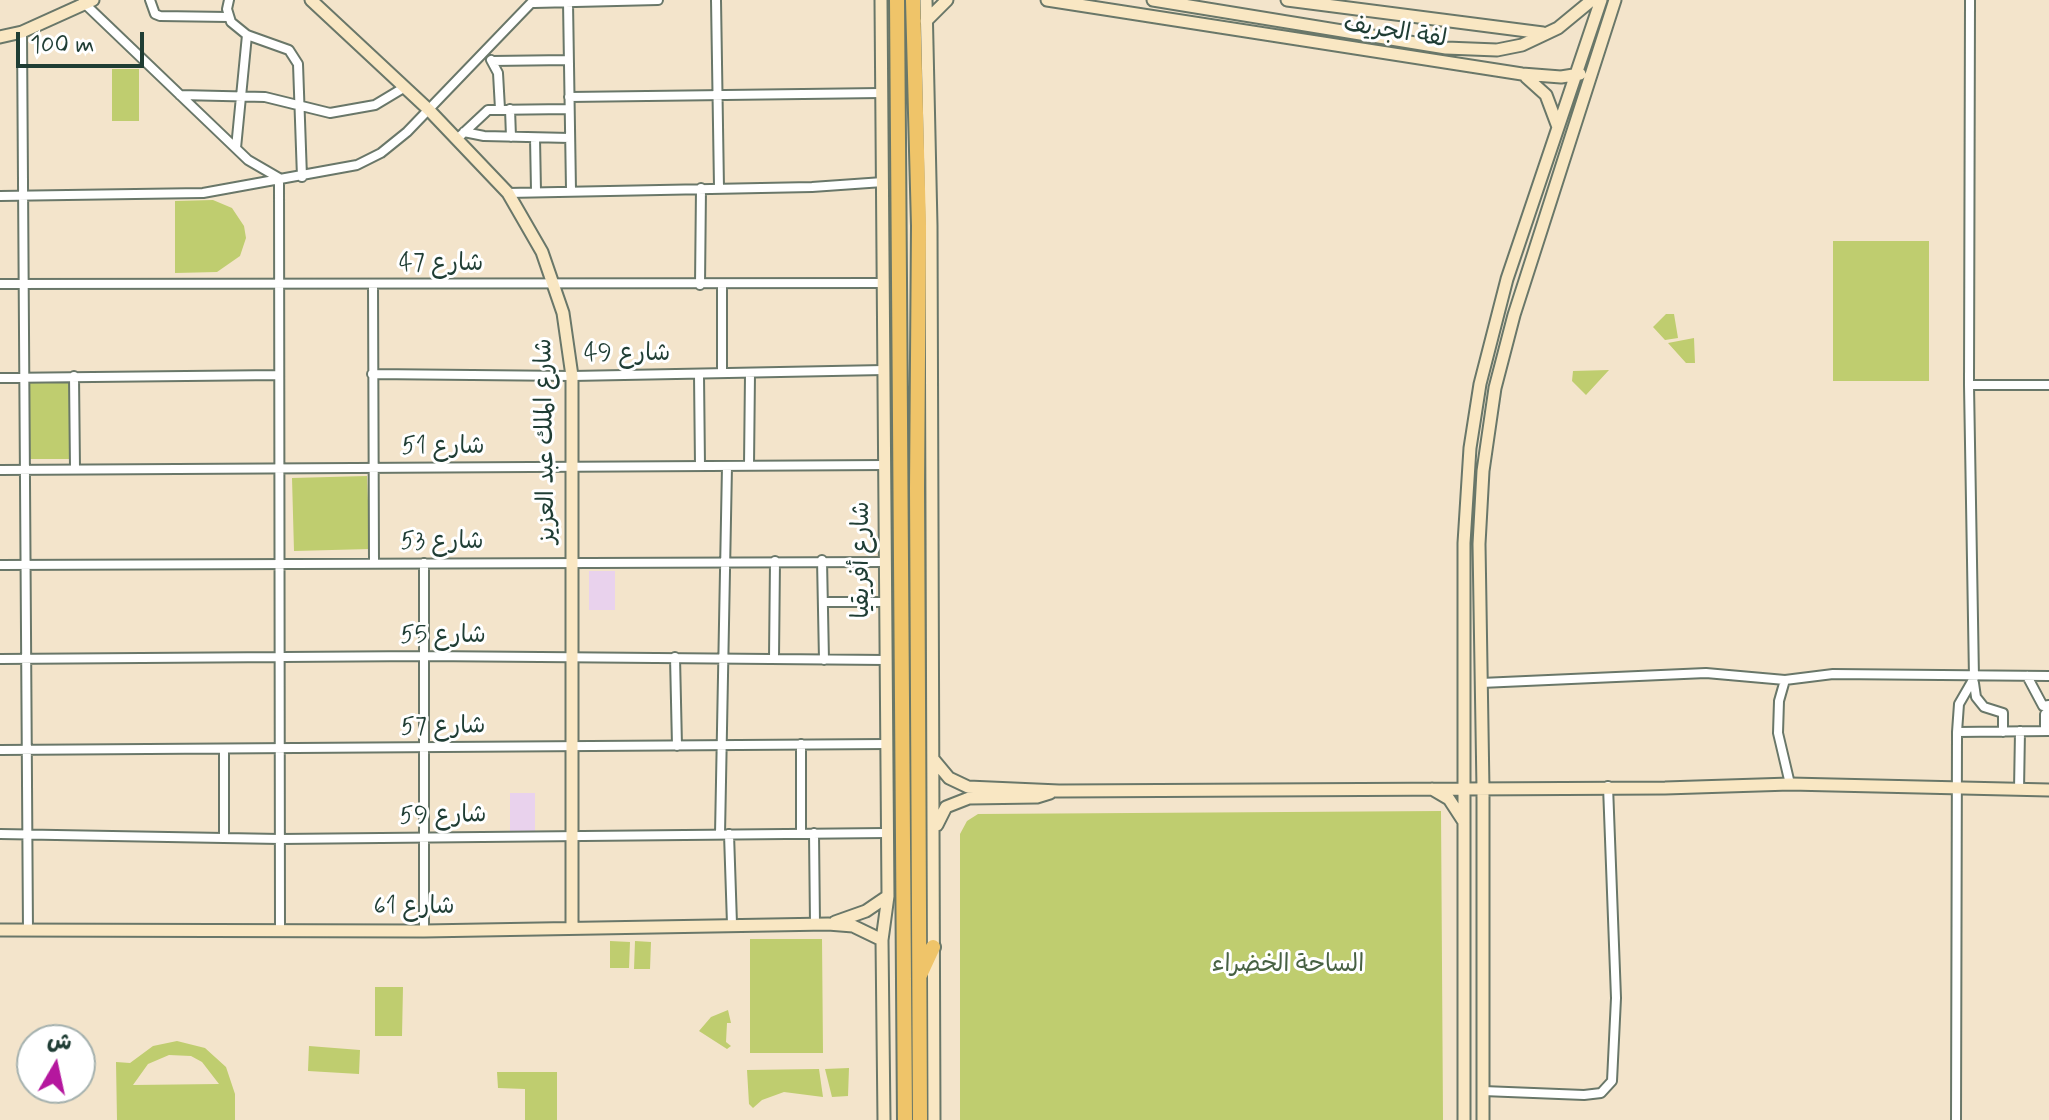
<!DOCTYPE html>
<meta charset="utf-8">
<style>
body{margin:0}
#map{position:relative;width:2049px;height:1120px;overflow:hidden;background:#f3e4cb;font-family:Mynerve,"Playpen Sans Arabic",sans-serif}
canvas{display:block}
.north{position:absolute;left:16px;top:1024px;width:80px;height:80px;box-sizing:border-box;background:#fff;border:2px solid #a5b1ae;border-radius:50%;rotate:9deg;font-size:22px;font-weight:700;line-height:32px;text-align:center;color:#1f3d34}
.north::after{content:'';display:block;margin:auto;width:28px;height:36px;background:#b5179e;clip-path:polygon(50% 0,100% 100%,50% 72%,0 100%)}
.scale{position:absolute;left:16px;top:32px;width:128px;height:36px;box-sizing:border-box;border:4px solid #1f3d34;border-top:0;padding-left:10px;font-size:24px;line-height:28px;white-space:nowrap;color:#1f3d34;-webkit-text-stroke:6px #fff;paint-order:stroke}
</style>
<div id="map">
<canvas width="2049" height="1120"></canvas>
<div class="north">ش</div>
<div class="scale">100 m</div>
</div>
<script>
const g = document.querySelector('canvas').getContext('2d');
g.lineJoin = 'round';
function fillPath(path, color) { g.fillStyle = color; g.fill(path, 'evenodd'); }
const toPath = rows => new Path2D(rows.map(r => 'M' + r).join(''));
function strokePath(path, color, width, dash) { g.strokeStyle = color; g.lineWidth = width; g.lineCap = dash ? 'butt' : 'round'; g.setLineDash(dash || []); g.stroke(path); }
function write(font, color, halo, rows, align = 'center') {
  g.font = font + ' Mynerve,"Playpen Sans Arabic",sans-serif'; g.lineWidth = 6; g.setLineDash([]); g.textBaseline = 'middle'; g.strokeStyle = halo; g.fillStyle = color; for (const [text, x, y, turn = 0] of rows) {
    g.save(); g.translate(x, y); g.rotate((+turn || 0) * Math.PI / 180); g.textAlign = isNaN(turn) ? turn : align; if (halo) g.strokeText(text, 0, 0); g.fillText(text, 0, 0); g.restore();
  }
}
fillPath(toPath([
 [589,571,615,571,615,610,589,610],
 [510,793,535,793,535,832,510,832]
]), '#e9d2ed');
fillPath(toPath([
 [112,69,139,69,139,121,112,121],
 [213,200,232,208,244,226,246,238,240,256,217,272,175,273,175,201],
 [1833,241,1929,241,1929,381,1833,381],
 [1666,314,1674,314,1678,338,1665,340,1653,327],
 [1694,338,1695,363,1686,363,1668,343],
 [1609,370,1586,395,1572,381,1573,371],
 [27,382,70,382,71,459,27,459],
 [367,476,370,549,294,551,292,478],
 [1441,811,1443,1120,960,1120,960,834,967,821,978,814],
 [750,939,822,939,823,1053,750,1053],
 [610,941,630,942,629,968,610,968],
 [635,941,651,942,650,969,634,969],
 [375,987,403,987,402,1036,375,1036],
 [728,1010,731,1023,727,1023,726,1042,731,1046,727,1049,699,1031,711,1017],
 [177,1041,205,1048,226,1067,235,1094,235,1120,117,1120,116,1062,130,1063,153,1046],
 [169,1055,191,1056,202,1062,219,1084,133,1085,148,1064],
 [309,1046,360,1050,359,1074,308,1071],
 [849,1068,848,1096,832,1097,825,1069],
 [819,1069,823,1097,784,1092,762,1100,753,1108,749,1104,747,1070],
 [497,1072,557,1072,557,1120,525,1120,525,1089,498,1088]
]), '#bfcd6f');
const street = toPath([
 [150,0,155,14,160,16,228,17],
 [229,0,227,9,231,22,247,35,289,50,298,64,302,177],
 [716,0,719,187],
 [83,2,248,160,279,178,280,929],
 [568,2,571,190],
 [534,3,658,0],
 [22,32,28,930],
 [491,60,498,73,500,109],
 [492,61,568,60],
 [180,95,265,97,330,113,375,105,405,87],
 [569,97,881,93],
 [510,109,511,137],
 [464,132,484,136,570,138],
 [535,138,536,191],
 [457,139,488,110,569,109],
 [236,148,247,35],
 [508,193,812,187,883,182],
 [0,196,203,193,357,165,381,153,407,132,534,0],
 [0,284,882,283],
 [373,284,374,563],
 [722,284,722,373],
 [700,285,701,188],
 [372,374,572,376,884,370],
 [699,375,700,466],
 [74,376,75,469],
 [0,378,279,375],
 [1969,385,2049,385],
 [749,465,750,374],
 [0,470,886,465],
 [822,560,824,660],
 [424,563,424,931],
 [0,565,885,562],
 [823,602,885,602],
 [675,657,677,746],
 [774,658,775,561],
 [0,659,425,656,886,660],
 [2027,676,2043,706,2049,705],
 [1785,680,1779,701,1778,733,1790,784],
 [1481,683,1706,673,1785,680,1833,674,2049,676],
 [1974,683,1976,697,1984,707,2003,713,2003,732],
 [2045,731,2045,714,2049,711],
 [1957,732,2049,731],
 [801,744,801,833],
 [0,750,887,744],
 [2019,790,2020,731],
 [814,833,815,924],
 [0,834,280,839,887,833],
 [720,834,727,466],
 [729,834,732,924],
 [224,837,224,750],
 [1483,1091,1584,1095,1601,1093,1612,1081,1616,998,1608,786],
 [1956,1120,1957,732,1959,704,1974,678,1969,385,1970,0]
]);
const secondary = toPath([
 [311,0,428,109,508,193,542,252,563,313,572,376,572,928],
 [881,0,888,896,882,940,884,1120],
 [926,0,931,225,934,1120],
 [1047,0,1522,74,1561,77,1580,74],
 [1153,0,1446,48,1497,50,1522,45,1558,28,1592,0],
 [1287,0,1543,33],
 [926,21,947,0],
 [0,37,22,32,93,0],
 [1526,77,1546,95,1558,127],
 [934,760,949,778,968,787,1059,791,1665,788,1790,784,2049,790],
 [1432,789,1449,799,1464,822],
 [937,825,946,807,969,798,1037,797,1050,793],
 [835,922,866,911,888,896],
 [0,930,424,931,828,924,853,926,882,940],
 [1464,1120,1464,543,1470,448,1480,384,1507,279,1601,0],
 [1483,1120,1483,789,1479,544,1483,471,1495,388,1514,315,1615,0]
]);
const highway = toPath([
 [897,0,905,1120],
 [913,0,919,226,917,488,920,1120],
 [920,975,933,947]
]);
strokePath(street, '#697769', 12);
strokePath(secondary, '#697769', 15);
strokePath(highway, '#697769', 18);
strokePath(street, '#fff', 8);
strokePath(secondary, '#f9e7c3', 11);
strokePath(highway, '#efc469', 14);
write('24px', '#1f3d34', '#fff', [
 ["لفة الجريف",1395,33,9],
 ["شارع 47",441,265],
 ["شارع 49",627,355],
 ["شارع الملك عبد العزيز",547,441,-91],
 ["شارع 51",443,448],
 ["شارع 53",442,543],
 ["شارع أفريقيا",863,560,-90],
 ["شارع 55",443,637],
 ["شارع 57",443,728,-1],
 ["شارع 59",443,817,-1],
 ["شارع 61",414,908]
]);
write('24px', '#476143', '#fff', [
 ["الساحة الخضراء",1288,966]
]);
</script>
